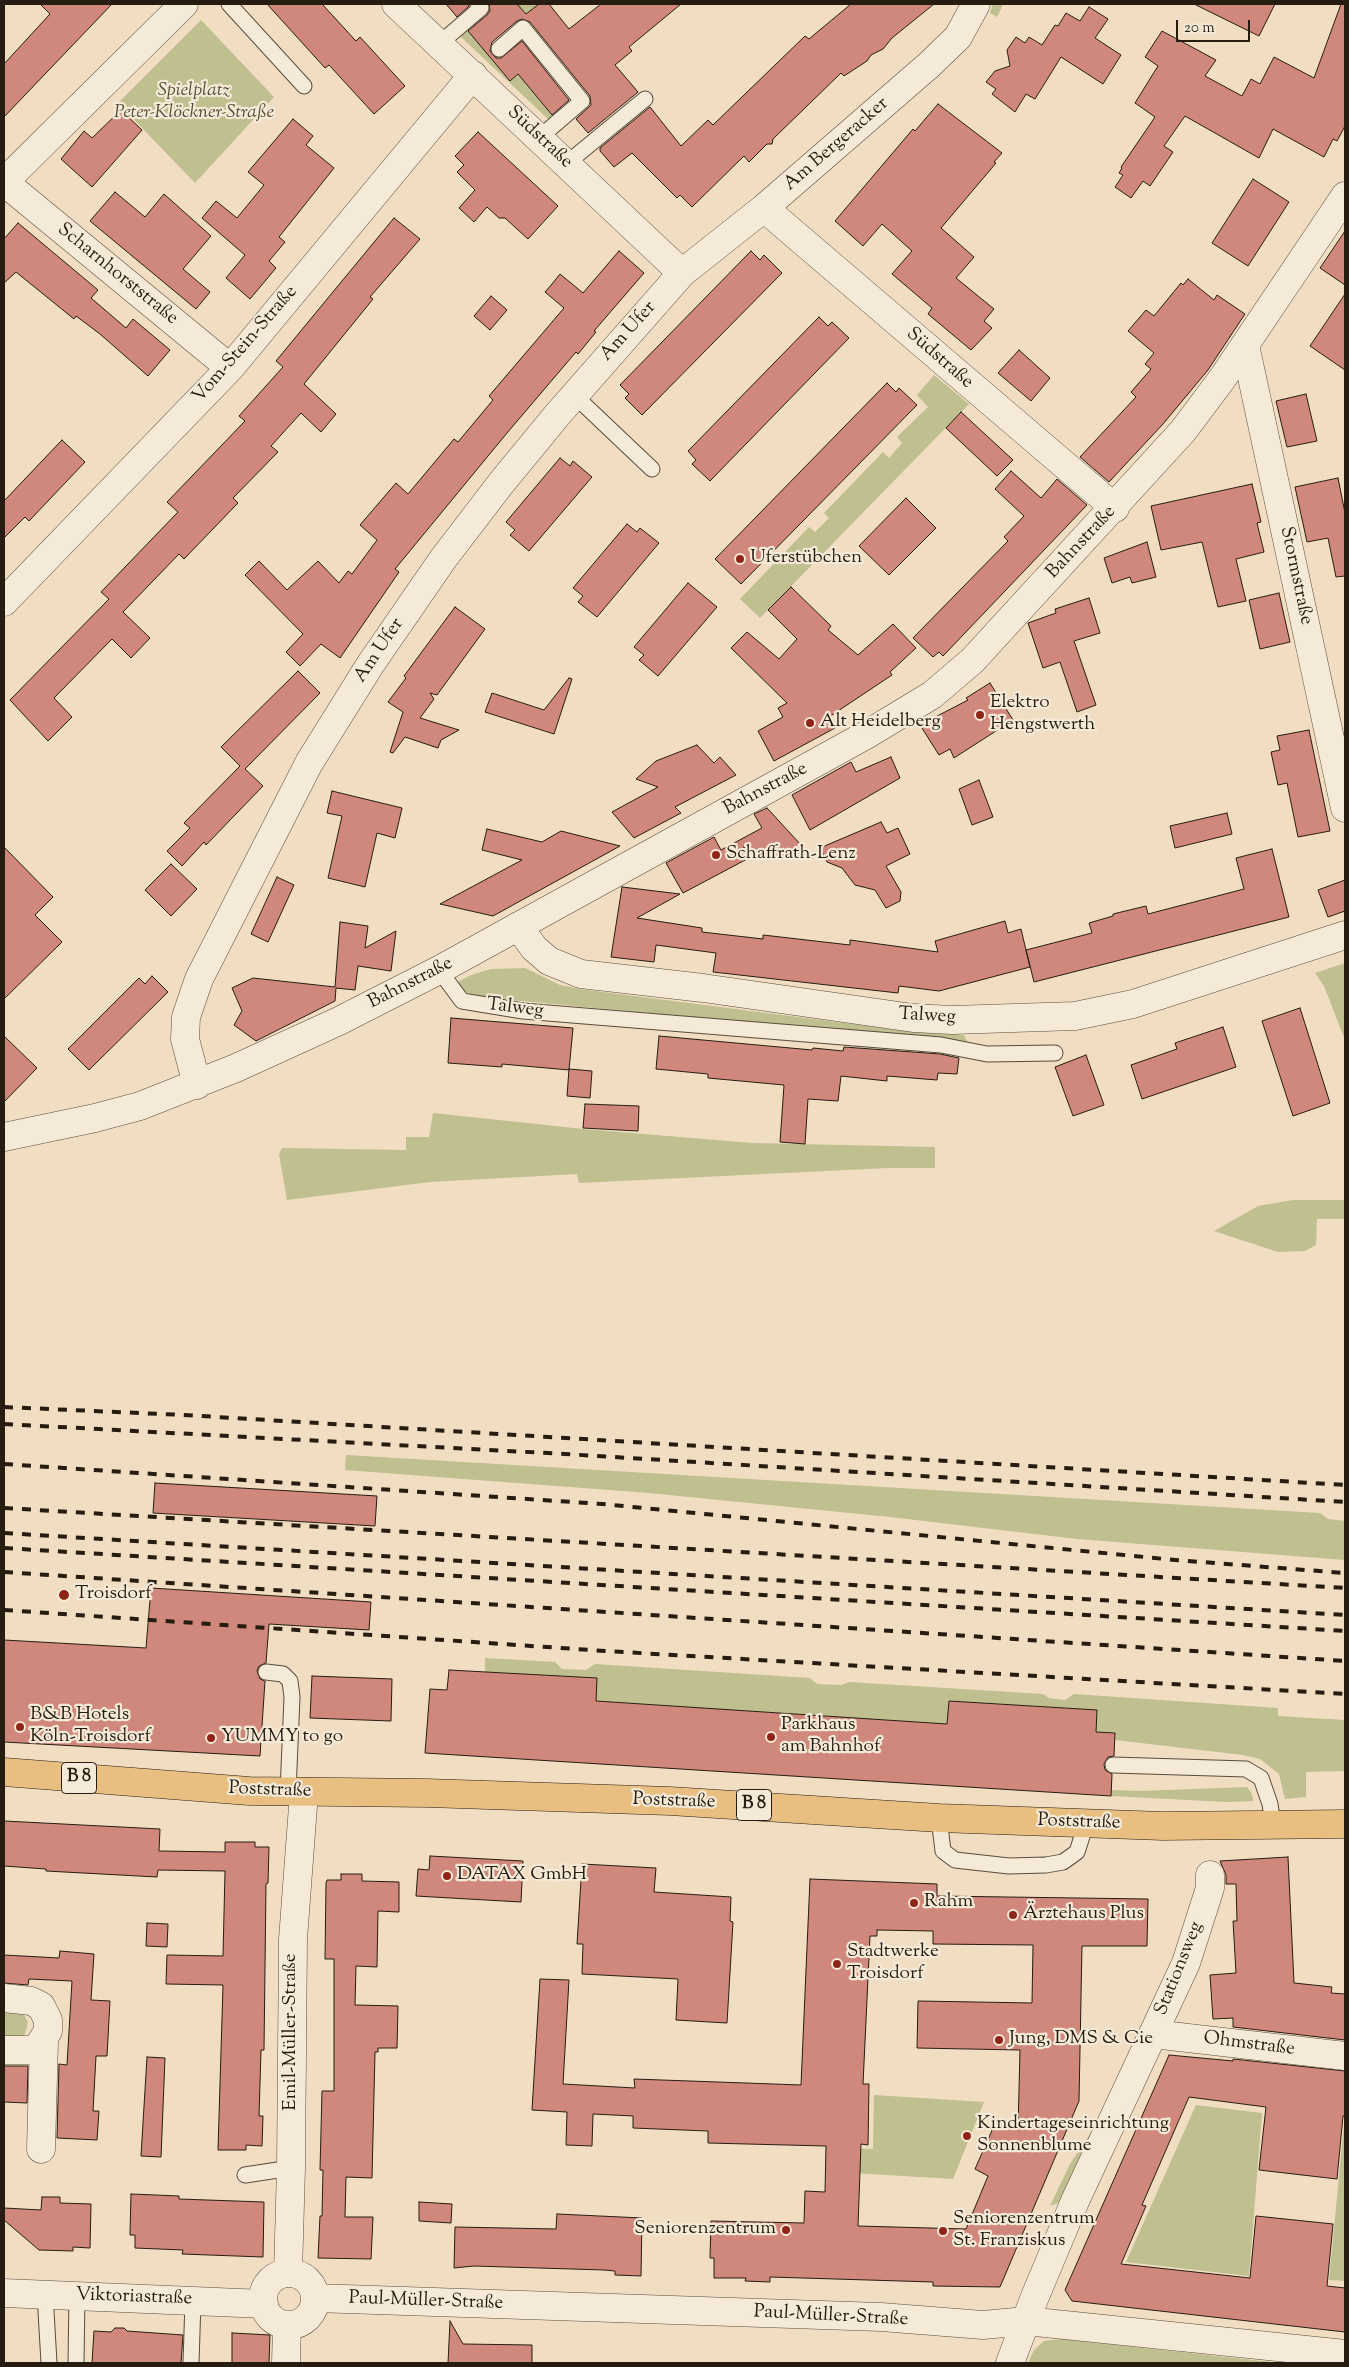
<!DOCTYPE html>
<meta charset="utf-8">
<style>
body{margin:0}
#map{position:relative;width:1349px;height:2367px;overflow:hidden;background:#f0ddc2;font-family:"Sorts Mill Goudy",serif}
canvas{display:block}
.frame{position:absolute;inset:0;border:5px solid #271c10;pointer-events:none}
.scale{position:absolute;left:1176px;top:20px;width:74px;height:22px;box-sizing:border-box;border:2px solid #271c10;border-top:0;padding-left:6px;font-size:15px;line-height:18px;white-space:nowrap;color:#271c10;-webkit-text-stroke:4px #f5e9d7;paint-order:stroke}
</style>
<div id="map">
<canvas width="1349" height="2367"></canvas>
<div class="frame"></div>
<div class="scale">20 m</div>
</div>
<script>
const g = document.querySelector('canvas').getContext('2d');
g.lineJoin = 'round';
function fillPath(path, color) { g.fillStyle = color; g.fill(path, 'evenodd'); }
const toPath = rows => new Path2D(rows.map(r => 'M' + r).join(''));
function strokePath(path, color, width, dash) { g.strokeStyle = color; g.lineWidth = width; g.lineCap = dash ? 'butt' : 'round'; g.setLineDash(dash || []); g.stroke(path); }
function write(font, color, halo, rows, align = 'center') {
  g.font = font + ' "Sorts Mill Goudy",serif'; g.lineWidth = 4.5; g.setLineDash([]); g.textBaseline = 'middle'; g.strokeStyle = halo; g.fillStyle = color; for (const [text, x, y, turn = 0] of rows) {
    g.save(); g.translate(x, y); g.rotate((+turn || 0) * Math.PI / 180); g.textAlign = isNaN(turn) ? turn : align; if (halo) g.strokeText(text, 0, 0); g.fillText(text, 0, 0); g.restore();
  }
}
fillPath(toPath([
 [517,4,539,4,526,14],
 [993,4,1003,4,997,17,990,13],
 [201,20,274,97,195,183,118,103],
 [468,30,510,81,518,74,553,117,549,120,460,36],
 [934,375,969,404,760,618,740,599,809,527,815,532,829,518,824,513,883,452,889,458,902,443,897,437,928,407,917,395],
 [1345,963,1345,1040,1324,986,1315,973],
 [525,968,560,985,580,989,891,1029,964,1035,969,1045,900,1034,858,1031,857,1033,501,999,472,995,462,990,458,982,471,975,491,969],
 [433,1113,583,1129,752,1143,935,1147,935,1168,888,1168,579,1183,577,1174,430,1182,287,1200,279,1154,282,1148,406,1150,406,1137,429,1137],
 [1293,1200,1345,1200,1345,1219,1317,1219,1316,1245,1305,1251,1278,1252,1214,1231,1258,1206],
 [346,1455,1320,1513,1328,1519,1345,1521,1345,1560,1077,1539,890,1517,649,1493,345,1470],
 [485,1658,555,1662,562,1669,586,1670,595,1664,810,1678,817,1684,841,1685,849,1682,1043,1694,1049,1698,1065,1700,1074,1694,1278,1708,1278,1716,1345,1720,1345,1793,1344,1771,1306,1772,1306,1797,1285,1799,1279,1774,1260,1759,1243,1755,1115,1740,1115,1733,1096,1732,1097,1710,949,1701,947,1724,596,1701,597,1678,485,1672],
 [1247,1787,1252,1794,1253,1801,1226,1802,1111,1796,1111,1790,1140,1791],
 [4,2010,24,2014,28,2023,25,2034,21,2037,4,2038],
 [874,2095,984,2102,953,2179,836,2172,836,2148,873,2149],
 [1196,2105,1262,2113,1249,2276,1126,2262],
 [1344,2124,1345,2124,1345,2281,1329,2280],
 [1094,2128,1063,2201,1050,2206,1070,2164],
 [1062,2339,1280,2363,1028,2363,1034,2350,1044,2341]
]), '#bfbf8f');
const building = toPath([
 [40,4,112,4,4,117,4,64,50,14,40,4],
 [267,4,322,4,356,41,360,37,405,86,374,114,329,65,325,68,267,4],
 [446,4,469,4,469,6,457,17,446,4],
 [489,4,517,4,526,14,539,4,549,4,569,29,601,4,681,4,629,47,632,51,615,65,638,92,588,133,576,119,591,105,590,96,530,22,522,19,517,21,492,42,490,51,496,58,501,58,522,41,569,100,552,115,518,74,510,81,468,31,487,15,490,11,489,4],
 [851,4,934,4,892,38,883,49,871,55,867,61,844,76,841,73,773,139,772,144,767,144,749,162,744,156,692,207,680,195,677,198,632,153,614,167,600,151,600,148,650,107,681,146,708,120,713,125,805,36,809,39,851,4],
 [1194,4,1275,4,1259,36,1194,4],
 [1341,4,1345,4,1345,126,1337,141,1333,139,1324,157,1273,129,1259,158,1185,116,1164,146,1173,152,1150,186,1143,181,1131,198,1115,187,1123,175,1119,173,1122,168,1121,167,1155,117,1135,103,1158,66,1145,57,1162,31,1216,60,1205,76,1242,96,1251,79,1260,84,1274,57,1314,78,1341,4],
 [1089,7,1108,19,1095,38,1121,55,1103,84,1061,57,1035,99,1026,94,1015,112,992,94,996,89,986,82,995,71,1010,66,1007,50,1016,37,1025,43,1029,37,1042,45,1055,25,1058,26,1066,13,1080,21,1089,7],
 [938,104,1002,153,994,162,996,163,941,228,974,257,956,278,994,309,984,321,992,328,971,350,928,314,932,308,892,274,912,251,882,224,863,246,835,221,913,129,915,131,938,104],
 [121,110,142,130,92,187,61,159,84,131,92,138,121,110],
 [293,119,313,136,306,145,334,168,279,237,285,242,269,261,276,268,250,299,226,278,245,255,202,218,216,201,237,218,264,185,248,172,293,119],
 [478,132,558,206,528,239,505,218,499,218,487,207,474,222,459,208,475,190,457,172,464,165,455,156,478,132],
 [1253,179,1289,202,1248,266,1212,243,1253,179],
 [115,192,145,217,164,194,211,236,183,269,210,292,196,309,90,221,115,192],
 [394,218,420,239,370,297,373,299,304,384,336,414,321,432,301,413,271,446,278,452,233,498,238,503,184,559,179,554,123,612,150,638,131,658,112,639,54,698,72,717,48,741,10,700,109,599,101,592,178,512,167,502,245,421,239,416,283,367,276,361,394,218],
 [18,223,98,290,91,298,126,328,133,319,170,350,148,376,100,334,76,316,74,319,16,272,4,283,4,239,18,223],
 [1345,231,1345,285,1320,268,1345,231],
 [619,251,644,273,594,331,596,332,578,354,576,352,507,433,395,569,399,572,340,658,321,644,300,666,286,652,303,634,245,575,259,561,287,590,318,561,339,583,348,571,352,574,377,540,360,525,396,483,408,494,454,439,458,442,493,400,489,396,564,308,545,292,552,284,560,274,583,293,619,251],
 [751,251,760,260,764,255,782,273,642,415,625,398,629,394,620,385,751,251],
 [1188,279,1214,300,1217,295,1245,314,1208,370,1163,424,1109,482,1080,457,1136,397,1131,392,1151,369,1145,364,1154,353,1128,331,1146,310,1154,316,1181,283,1183,285,1188,279],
 [1345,294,1345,370,1310,346,1345,294],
 [491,296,507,310,490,330,474,316,491,296],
 [819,317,828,326,832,322,849,338,710,481,692,464,696,460,688,451,819,317],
 [1019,350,1050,378,1031,401,998,373,1019,350],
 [887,383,896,392,899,388,917,405,741,584,715,559,887,383],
 [1306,394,1317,441,1287,447,1276,401,1306,394],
 [961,412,1013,460,997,476,946,428,961,412],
 [62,440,85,462,29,521,25,517,4,538,4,501,62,440],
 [560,458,570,466,573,461,592,477,529,551,510,535,515,530,506,522,560,458],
 [1011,471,1041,498,1057,479,1087,505,943,656,939,652,933,657,913,638,1008,541,1004,537,1024,516,995,489,1011,471],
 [1338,478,1345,513,1345,576,1336,577,1328,538,1307,542,1295,487,1338,478],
 [1252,484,1261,522,1257,523,1264,552,1236,559,1246,601,1218,607,1202,542,1161,550,1151,506,1252,484],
 [906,498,936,528,889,575,859,546,906,498],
 [627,524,637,532,640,528,659,543,597,617,578,602,583,596,573,588,627,524],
 [1147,542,1156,577,1132,583,1130,577,1112,583,1104,558,1147,542],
 [688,583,717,607,658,676,639,660,644,655,634,647,688,583],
 [791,587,831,626,828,630,858,655,893,624,916,648,890,672,892,675,829,717,835,728,774,761,758,731,783,717,778,708,787,703,731,648,747,632,779,659,797,639,768,610,791,587],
 [1279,593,1290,642,1260,649,1249,600,1279,593],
 [1089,598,1100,633,1074,641,1096,705,1077,712,1060,662,1043,668,1028,623,1056,613,1055,609,1089,598],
 [455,607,485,629,437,695,430,693,434,699,420,718,459,730,441,740,438,748,405,737,393,753,390,752,403,712,388,702,406,678,404,676,455,607],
 [298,671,320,693,245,769,263,786,206,845,204,842,182,866,167,851,190,828,184,823,240,766,221,747,298,671],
 [569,678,572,679,554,734,485,712,492,693,544,710,569,678],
 [990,683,1013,720,954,758,950,749,939,755,920,725,968,700,966,698,990,683],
 [1309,730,1330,831,1298,837,1287,783,1278,785,1271,752,1280,750,1277,736,1309,730],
 [697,745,714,763,720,757,736,775,675,807,681,813,634,838,612,812,658,787,636,779,656,761,697,745],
 [891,757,900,778,810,830,792,795,851,762,856,772,891,757],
 [979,780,993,817,972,825,959,789,979,780],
 [332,791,402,808,395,838,377,833,365,887,328,878,342,816,327,813,332,791],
 [767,808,813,858,787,849,783,859,743,847,749,858,683,893,666,863,714,837,721,850,762,828,754,814,767,808],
 [1227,813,1232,834,1175,848,1170,826,1227,813],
 [881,822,887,833,898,828,910,854,886,866,901,892,900,901,886,908,875,890,855,885,842,868,827,862,820,848,881,822],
 [487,829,542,842,561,831,620,846,493,916,440,904,522,860,482,850,487,829],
 [4,847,53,897,35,915,62,942,4,999,4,847],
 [1272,849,1289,917,1034,982,1026,950,1092,933,1089,923,1113,916,1113,914,1146,906,1148,914,1244,889,1236,858,1272,849],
 [171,864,197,889,171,916,145,890,171,864],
 [277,877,294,885,268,942,251,934,277,877],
 [1345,880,1345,911,1328,917,1318,890,1345,880],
 [622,887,680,894,637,918,702,928,702,932,763,939,763,935,850,945,850,940,938,952,935,941,1005,921,1008,933,1021,929,1030,967,939,991,899,986,898,993,713,972,716,953,656,945,654,962,611,957,622,887],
 [340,922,368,926,365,948,396,931,391,971,358,966,355,990,336,988,335,1001,256,1041,234,1025,242,1011,232,988,253,978,335,987,340,922],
 [152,976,168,992,89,1070,68,1049,139,978,145,984,152,976],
 [1300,1008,1330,1103,1293,1116,1262,1021,1300,1008],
 [451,1018,573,1028,569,1070,502,1064,502,1067,448,1063,451,1018],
 [1223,1027,1236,1067,1142,1099,1131,1065,1177,1049,1175,1043,1223,1027],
 [4,1036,37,1068,4,1102,4,1036],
 [659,1036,812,1050,813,1048,843,1051,844,1047,940,1054,959,1058,957,1074,938,1073,937,1080,887,1076,887,1081,841,1076,838,1101,808,1099,805,1144,780,1142,784,1085,708,1078,708,1074,656,1069,659,1036],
 [1086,1055,1104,1105,1073,1116,1055,1067,1086,1055],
 [569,1069,592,1071,590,1098,567,1096,569,1069],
 [585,1104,639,1106,638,1131,583,1128,585,1104],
 [155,1483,377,1496,375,1526,153,1513,155,1483],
 [151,1588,371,1602,369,1630,269,1624,266,1663,259,1666,257,1671,260,1679,265,1681,260,1756,4,1742,4,1640,146,1648,151,1588],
 [449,1670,597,1678,596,1701,947,1724,949,1701,1097,1710,1096,1732,1115,1733,1114,1756,1108,1757,1104,1764,1105,1770,1112,1774,1111,1796,425,1753,430,1689,447,1690,449,1670],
 [312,1676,392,1679,391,1721,310,1718,312,1676],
 [4,1821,160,1829,159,1851,225,1852,225,1842,255,1842,255,1847,269,1847,268,1883,266,1884,264,2050,261,2050,259,2116,263,2116,262,2146,246,2145,246,2150,218,2150,223,1985,166,1984,167,1955,223,1956,225,1871,158,1870,157,1877,46,1871,46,1869,4,1866,4,1821],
 [430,1856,523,1861,521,1902,416,1896,418,1869,429,1870,430,1856],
 [1288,1857,1294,1983,1332,1987,1331,1993,1345,1994,1345,2040,1233,2027,1233,2018,1213,2019,1210,1975,1236,1973,1233,1921,1237,1921,1236,1884,1226,1884,1226,1875,1220,1861,1288,1857],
 [582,1864,656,1868,654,1892,731,1897,730,1921,733,1922,727,2023,676,2020,678,1979,582,1974,583,1944,577,1944,582,1864],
 [341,1874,362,1874,362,1881,399,1882,399,1912,378,1911,377,1967,356,1966,355,2005,398,2006,397,2048,378,2048,378,2052,375,2052,372,2178,346,2177,345,2217,373,2217,371,2259,318,2258,320,2216,322,2216,323,2170,320,2170,322,2091,334,2091,334,1959,325,1959,326,1883,327,1880,341,1880,341,1874],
 [810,1879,937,1884,937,1896,1148,1899,1147,1946,1082,1946,1079,2101,1000,2287,933,2286,933,2282,770,2277,770,2282,745,2281,746,2278,714,2278,714,2258,710,2258,711,2221,804,2223,805,2191,825,2192,826,2146,708,2143,708,2131,633,2128,633,2116,593,2114,592,2146,566,2145,567,2112,532,2110,540,1979,569,1980,563,2084,635,2088,634,2079,801,2085,810,1879],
 [877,1930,933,1931,933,1944,1033,1945,1032,2003,918,2001,917,2048,1020,2050,1018,2130,997,2119,975,2169,988,2176,966,2229,858,2226,861,2144,868,2145,869,2084,863,2084,870,1936,877,1936,877,1930],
 [147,1923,168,1924,167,1947,146,1946,147,1923],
 [60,1951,94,1954,91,2000,110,2001,107,2056,96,2056,93,2111,99,2111,97,2140,57,2138,59,2064,67,2065,72,1981,29,1979,28,1985,4,1983,4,1955,59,1958,60,1951],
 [1169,2055,1233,2061,1233,2059,1345,2071,1345,2116,1343,2116,1337,2179,1259,2170,1266,2107,1189,2097,1142,2205,1146,2206,1121,2264,1250,2278,1256,2216,1333,2224,1327,2286,1345,2288,1345,2332,1072,2301,1065,2290,1169,2055],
 [147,2057,165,2058,161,2157,141,2156,147,2057],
 [4,2066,28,2066,27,2103,4,2102,4,2066],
 [131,2194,179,2196,179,2199,264,2202,263,2257,182,2254,183,2250,135,2248,135,2235,130,2235,131,2194],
 [42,2197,60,2197,60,2203,91,2204,90,2248,73,2247,73,2251,39,2250,4,2220,4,2208,41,2210,42,2197],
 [419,2202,452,2204,451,2223,419,2221,419,2202],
 [557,2214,642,2218,641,2276,615,2275,615,2271,604,2270,474,2266,454,2268,455,2227,556,2229,557,2214],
 [450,2321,463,2344,532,2345,532,2363,448,2363,450,2321],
 [115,2328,124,2328,127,2331,183,2335,181,2363,92,2363,94,2331,111,2332,115,2328],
 [232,2333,270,2335,269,2363,232,2363,232,2333]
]);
fillPath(building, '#d0887c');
strokePath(building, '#271c10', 1);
const lane = toPath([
 [229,4,304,86],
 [439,44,481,8,478,4],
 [499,49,523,28,582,101,539,138],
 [566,164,645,99],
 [575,396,652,469],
 [439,970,462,1001,523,1011,941,1045,987,1054,1055,1053],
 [266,1672,283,1674,290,1681,292,1697,288,1792],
 [1113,1765,1246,1769,1261,1778,1270,1804,1273,1825],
 [939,1818,943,1851,955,1860,1009,1866,1046,1865,1063,1862,1077,1852,1086,1824],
 [245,2175,291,2168],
 [45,2294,49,2363],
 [76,2363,77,2296],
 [191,2363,193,2301]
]);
const street = toPath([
 [396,4,682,273],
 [4,182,230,368],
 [4,182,184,4],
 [764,208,1115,508],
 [1245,345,1345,808],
 [4,602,230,368,473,75],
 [518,926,534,948,549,961,581,974,703,988,913,1018,952,1020,1075,1016,1133,1004,1345,935],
 [197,1085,185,1039,186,1017,199,979,309,763,370,665,443,559,502,482,558,414,682,273,764,208,929,65,958,37,976,4],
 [4,1137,95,1118,140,1106,236,1068,339,1021,439,970,866,735,932,695,972,661,1183,431,1222,379,1345,196],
 [4,1998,31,2001,41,2006,48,2020,48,2031,38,2047,30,2050,4,2050],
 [1153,2034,1345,2056],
 [41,2149,44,2040],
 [288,2273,291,2168,293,1939,304,1793],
 '263 2299a26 26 0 1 1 52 0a26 26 0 1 1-52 0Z',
 [4,2293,264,2304],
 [315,2298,881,2317,983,2325,1026,2321,1345,2354],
 [286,2363,287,2325],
 [1010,2363,1034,2299,1075,2201,1186,1963,1210,1888,1210,1875]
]);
const primary = toPath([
 [4,1772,249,1791,427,1793,670,1801,939,1818,1163,1826,1345,1824]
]);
strokePath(lane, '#594c3c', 17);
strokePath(street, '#594c3c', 29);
strokePath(primary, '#271c10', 29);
strokePath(lane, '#f5e9d7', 15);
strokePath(street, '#f5e9d7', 28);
strokePath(primary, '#e8be81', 28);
strokePath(toPath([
 [4,1407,184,1415,1345,1485],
 [4,1424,565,1454,1345,1502],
 [4,1464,602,1504,1175,1560,1345,1573],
 [4,1508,1345,1588],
 [4,1533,1345,1615],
 [4,1548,1345,1631],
 [4,1572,1345,1661],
 [4,1610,605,1651,1345,1694]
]), '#271c10', 4, [9, 9]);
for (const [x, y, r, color] of [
 [740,559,5,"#8f2418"],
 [980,715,5,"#8f2418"],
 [810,723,5,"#8f2418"],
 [716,855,5,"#8f2418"],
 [64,1595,6,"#8f2418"],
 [20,1727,5,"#8f2418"],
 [771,1737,5,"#8f2418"],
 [211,1738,5,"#8f2418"],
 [447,1876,5,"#8f2418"],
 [914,1903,5,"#8f2418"],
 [1013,1915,5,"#8f2418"],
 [837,1964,5,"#8f2418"],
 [999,2040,5,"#8f2418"],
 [967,2136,5,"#8f2418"],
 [786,2230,5,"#8f2418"],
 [943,2231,5,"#8f2418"]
]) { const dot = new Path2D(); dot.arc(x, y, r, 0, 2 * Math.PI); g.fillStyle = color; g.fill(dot); strokePath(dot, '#f5e9d7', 2); }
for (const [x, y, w] of [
 [79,1778,35],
 [754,1805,35]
]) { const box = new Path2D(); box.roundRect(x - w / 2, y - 15.5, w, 31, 4); g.fillStyle = '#f5e9d7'; g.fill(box); strokePath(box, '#271c10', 1); }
write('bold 18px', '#271c10', null, [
 ["B 8",79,1778],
 ["B 8",754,1805]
]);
write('italic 19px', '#554d36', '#f5e9d7', [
 ["Spielplatz",194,92],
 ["Peter-Klöckner-Straße",194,114]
]);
write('19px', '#271c10', '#f5e9d7', [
 ["Südstraße",539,138,43],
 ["Am Bergeracker",837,145,-41],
 ["Scharnhorststraße",117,275,39],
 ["Am Ufer",629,332,-48],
 ["Vom-Stein-Straße",246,345,-49],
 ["Südstraße",939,359,41],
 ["Bahnstraße",1082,543,-47],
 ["Stormstraße",1295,576,78],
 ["Am Ufer",380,651,-56],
 ["Bahnstraße",766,790,-28],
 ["Bahnstraße",411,984,-27],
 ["Talweg",515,1009,7],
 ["Talweg",927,1017,3],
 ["Poststraße",270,1791,2],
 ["Poststraße",674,1802,2],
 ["Poststraße",1079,1823,2],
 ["Stationsweg",1180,1969,-68],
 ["Emil-Müller-Straße",292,2032,-90],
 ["Ohmstraße",1249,2045,7],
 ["Viktoriastraße",134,2298,2],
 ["Paul-Müller-Straße",426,2302,2],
 ["Paul-Müller-Straße",831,2317,3]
]);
write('19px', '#271c10', '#f5e9d7', [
 ["Uferstübchen",750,559],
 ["Elektro",990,704],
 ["Hengstwerth",990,726],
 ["Alt Heidelberg",820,723],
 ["Schaffrath-Lenz",726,855],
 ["Troisdorf",75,1595],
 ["B&B Hotels",30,1716],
 ["Köln-Troisdorf",30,1738],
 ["Parkhaus",781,1726],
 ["am Bahnhof",781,1748],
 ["YUMMY to go",221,1738],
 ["DATAX GmbH",457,1876],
 ["Rahm",924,1903],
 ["Ärztehaus Plus",1023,1915],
 ["Stadtwerke",847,1953],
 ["Troisdorf",847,1975],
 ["Jung, DMS & Cie",1009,2040],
 ["Kindertageseinrichtung",977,2125],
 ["Sonnenblume",977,2147],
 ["Seniorenzentrum",953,2220],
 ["St. Franziskus",953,2242],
 ["Seniorenzentrum",776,2230,"right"]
], 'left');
</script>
